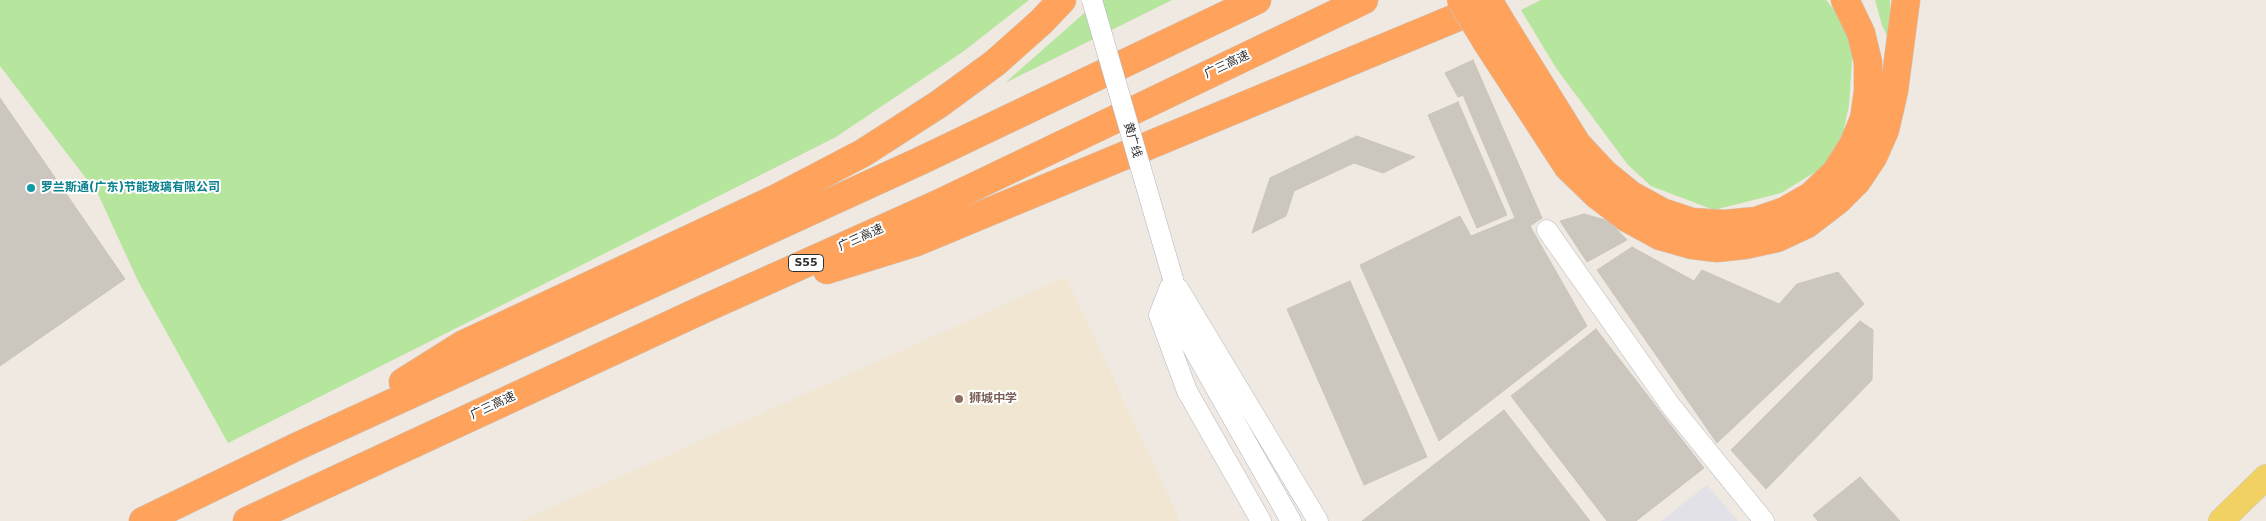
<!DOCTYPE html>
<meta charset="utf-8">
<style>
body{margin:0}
canvas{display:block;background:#efe9e1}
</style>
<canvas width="2266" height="521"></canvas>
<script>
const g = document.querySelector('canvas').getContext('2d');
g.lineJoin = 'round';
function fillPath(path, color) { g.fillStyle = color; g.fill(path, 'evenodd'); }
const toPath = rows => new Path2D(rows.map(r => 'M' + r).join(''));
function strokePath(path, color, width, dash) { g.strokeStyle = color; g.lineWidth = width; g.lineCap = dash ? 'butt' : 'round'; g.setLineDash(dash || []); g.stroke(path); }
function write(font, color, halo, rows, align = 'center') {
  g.font = font + ' "DejaVu Sans","Noto Sans SC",sans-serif'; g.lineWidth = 4; g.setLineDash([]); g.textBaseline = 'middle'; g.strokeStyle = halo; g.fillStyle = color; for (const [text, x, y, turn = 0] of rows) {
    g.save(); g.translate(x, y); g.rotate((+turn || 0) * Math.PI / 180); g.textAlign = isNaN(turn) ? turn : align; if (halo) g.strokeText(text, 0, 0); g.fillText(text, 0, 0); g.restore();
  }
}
fillPath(toPath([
 [1707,485,1738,521,1661,521]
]), '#e3e1e8');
fillPath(toPath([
 [1066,277,1180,521,521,521]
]), '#f0e6d1');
fillPath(toPath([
 [0,0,1029,0,964,51,836,137,228,443,138,281,98,194,0,66],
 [1099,0,1172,0,1005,83],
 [1541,0,1826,0,1835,11,1853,46,1849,105,1843,133,1825,166,1781,193,1714,210,1651,186,1628,165,1556,68,1521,10],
 [1875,0,1890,0,1890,42,1882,25]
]), '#b6e59e');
const building = toPath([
 [1473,60,1542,218,1530,226,1587,326,1439,441,1360,265,1460,216,1471,236,1515,218,1463,95,1458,97,1445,73,1473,60],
 [0,98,125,279,0,366,0,98],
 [1458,102,1507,215,1477,228,1428,115,1458,102],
 [1357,136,1415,157,1383,173,1354,163,1294,191,1286,216,1252,233,1270,178,1357,136],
 [1584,214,1609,221,1627,240,1587,262,1560,221,1584,214],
 [1632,247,1694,281,1702,270,1779,304,1797,284,1838,272,1864,304,1717,443,1597,270,1632,247],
 [1350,281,1427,457,1364,485,1287,309,1350,281],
 [1860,321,1873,330,1872,380,1766,489,1731,450,1860,321],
 [1596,329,1704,468,1636,521,1607,521,1511,396,1596,329],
 [1504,410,1590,521,1362,521,1504,410],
 [1860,477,1900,521,1818,521,1813,515,1860,477]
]);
fillPath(building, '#cbc7bf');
strokePath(building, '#cbc5ba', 1);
const minor = toPath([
 [1547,230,1671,406,1764,521],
 [1178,288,1318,521],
 [1261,521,1187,391,1159,315,1173,279,1180,325,1291,521]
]);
const major = toPath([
 [2221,521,2266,477]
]);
const highway = toPath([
 [1506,30,1577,144,1604,173,1631,195,1662,212,1692,222,1724,224,1756,221,1785,211,1811,196,1836,172,1853,145,1864,119,1868,91,1868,62,1861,33,1845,0],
 [1486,41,1568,167,1597,195,1627,218,1660,236,1692,245,1717,248,1745,245,1777,238,1807,224,1837,201,1857,181,1873,157,1885,130,1894,91,1906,0],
 [827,270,914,243,1489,4],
 [403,382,462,345,775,199,863,153,939,104,995,63,1041,22,1062,0],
 [143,521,298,446,920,161,1257,0],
 [247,521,706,308,940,203,1364,0]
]);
strokePath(minor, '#b4b7c1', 21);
strokePath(major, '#c9c9c9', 26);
strokePath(highway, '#c9c9c9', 29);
strokePath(minor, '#fff', 20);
strokePath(major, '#f2d163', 25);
strokePath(highway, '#ffa35c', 28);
const minorBridge = toPath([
 [1092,0,1173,279]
]);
const highwayBridge = toPath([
 [1461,0,1486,41],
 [1488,0,1506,30]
]);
strokePath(minorBridge, '#b4b7c1', 21, []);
strokePath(highwayBridge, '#c9c9c9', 29, []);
strokePath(minorBridge, '#fff', 20);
strokePath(highwayBridge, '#ffa35c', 28);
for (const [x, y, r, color] of [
 [31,188,5,"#0f9aa8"],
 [959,399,5,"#8d6e63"]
]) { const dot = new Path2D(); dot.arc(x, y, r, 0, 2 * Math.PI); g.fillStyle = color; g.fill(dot); strokePath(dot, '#fff', 2); }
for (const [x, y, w] of [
 [806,263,35]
]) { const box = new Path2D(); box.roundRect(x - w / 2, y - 8.5, w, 17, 4); g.fillStyle = '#fff'; g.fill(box); strokePath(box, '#2e2e2e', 1); }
write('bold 11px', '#2e2e2e', null, [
 ["S55",806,263]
]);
write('12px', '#2e2e2e', '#fff', [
 ["广三高速",1227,65,-25],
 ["黄广线",1132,140,74],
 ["广三高速",861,238,-24],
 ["广三高速",493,406,-25]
]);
write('bold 12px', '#0d838f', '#fff', [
 ["罗兰斯通(广东)节能玻璃有限公司",41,188]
], 'left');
write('bold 12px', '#785e54', '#fff', [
 ["狮城中学",969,399]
], 'left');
</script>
